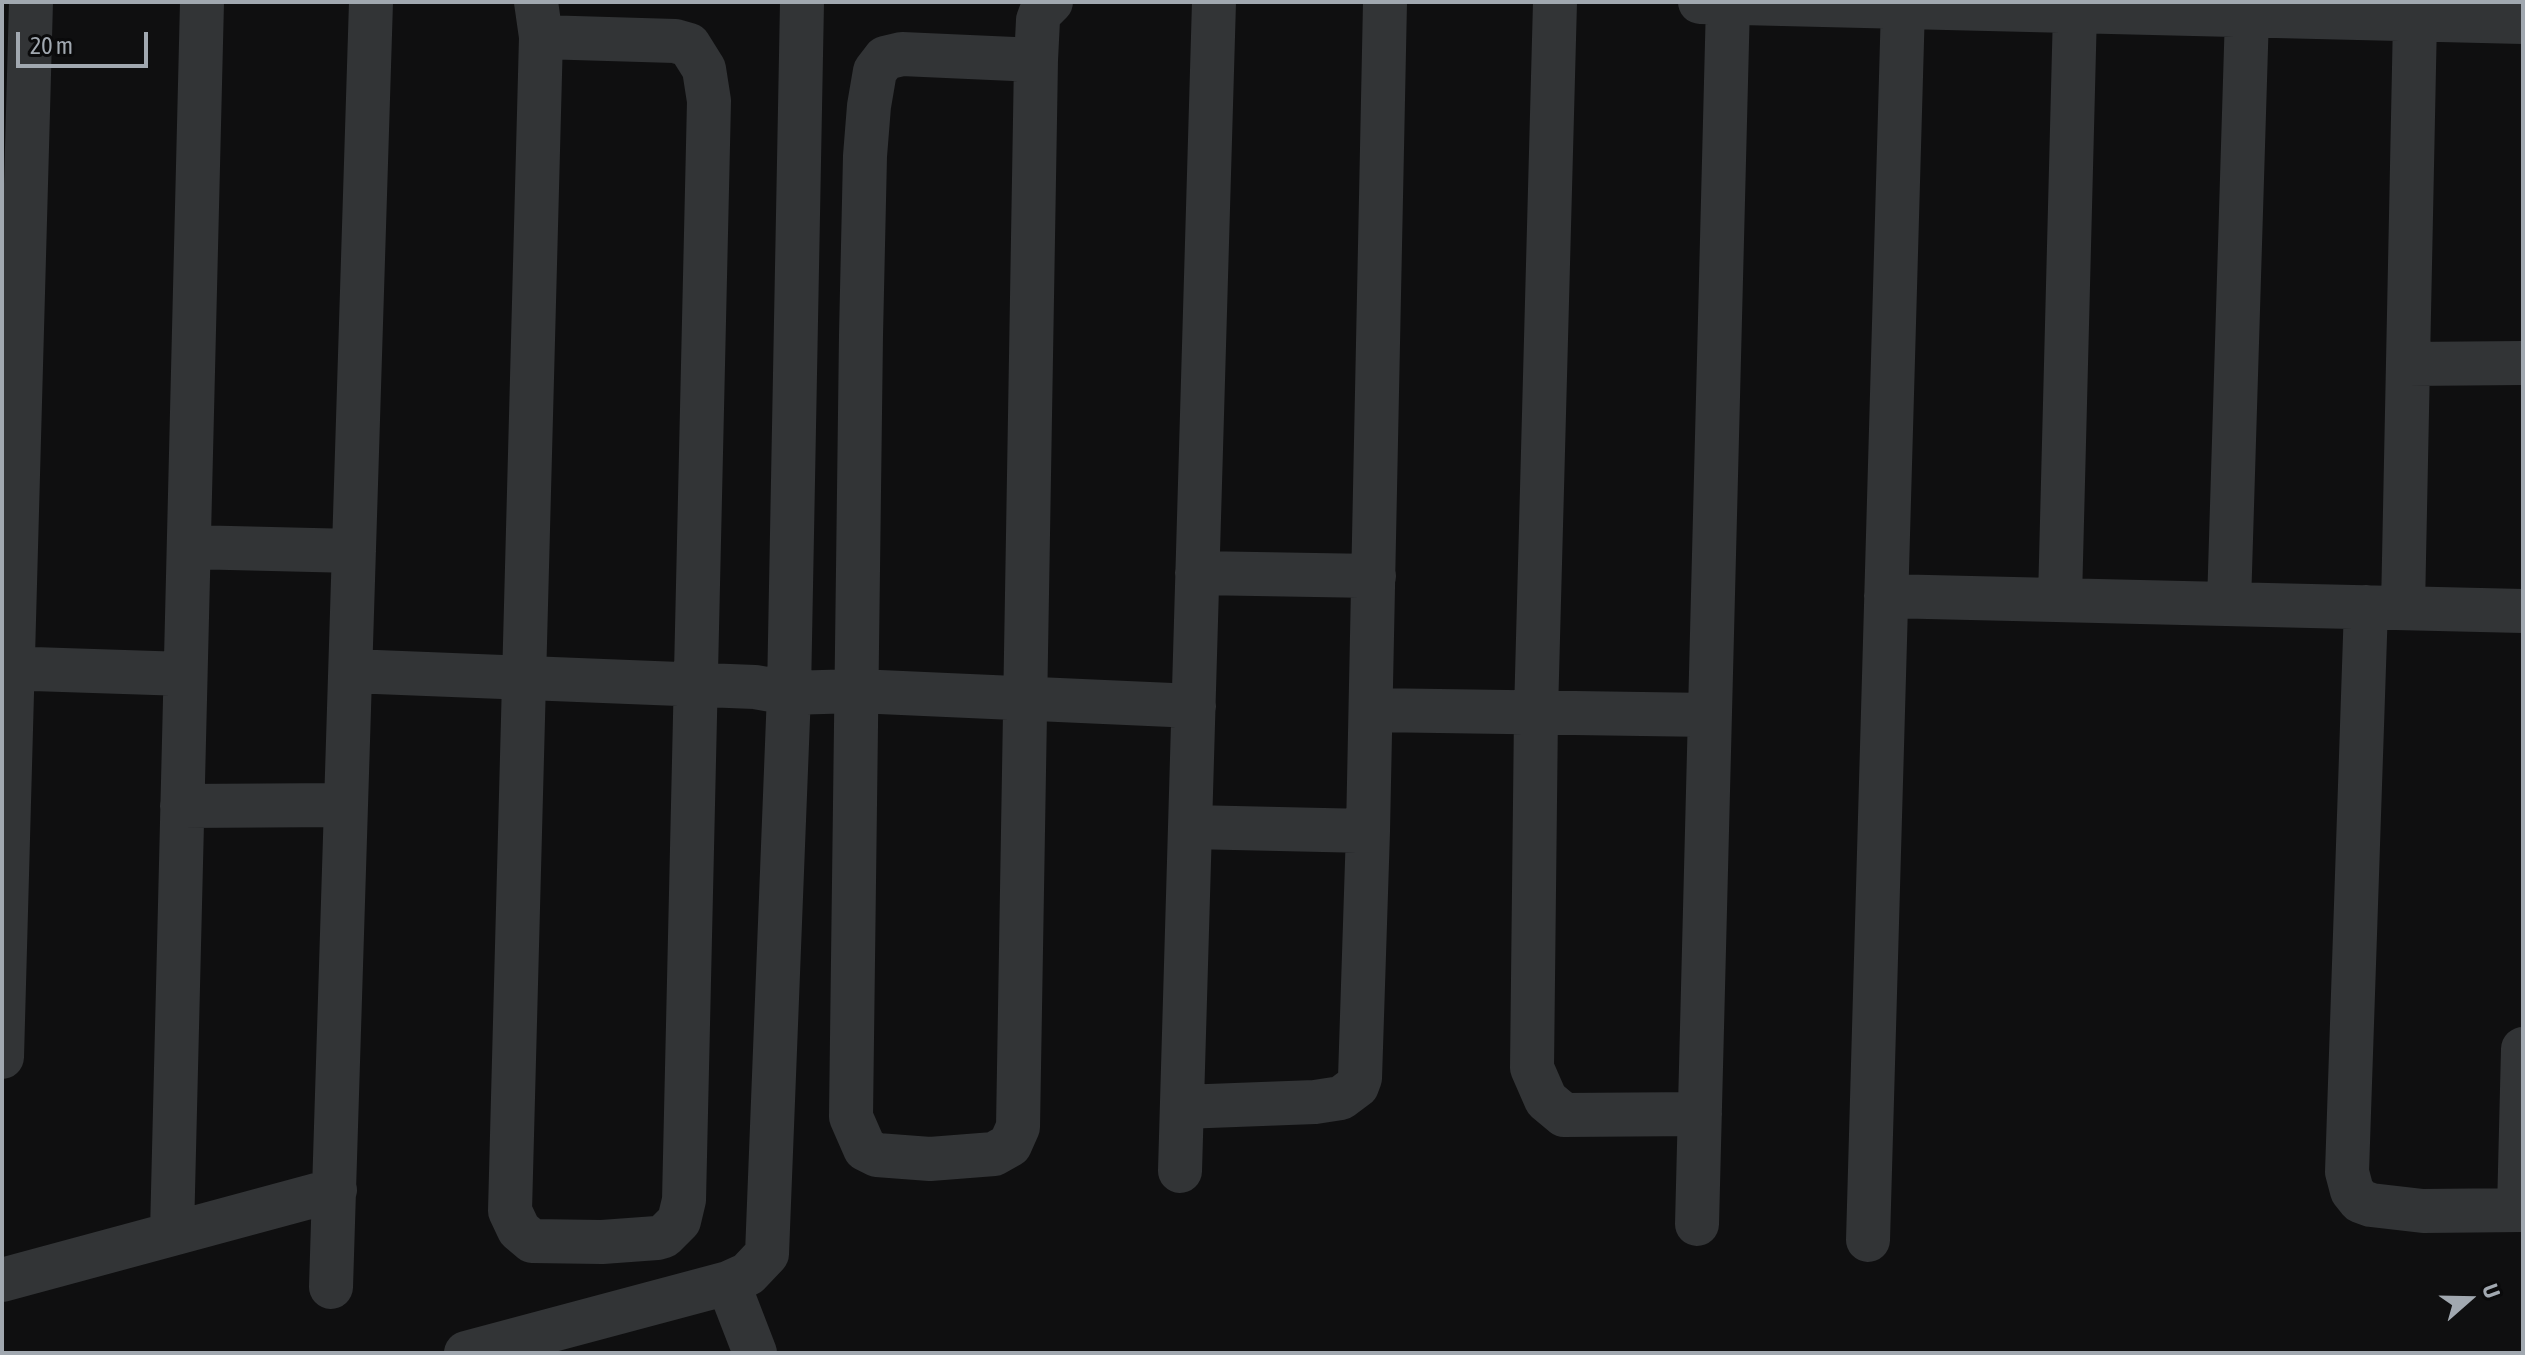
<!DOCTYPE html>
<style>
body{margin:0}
#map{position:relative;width:2525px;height:1355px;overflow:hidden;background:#0f0f10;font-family:"Asap Condensed",sans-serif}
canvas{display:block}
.frame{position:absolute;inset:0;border:4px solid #a1a8b0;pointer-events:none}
.north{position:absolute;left:2429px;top:1259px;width:80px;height:80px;-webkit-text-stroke:6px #0a0a0b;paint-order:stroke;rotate:70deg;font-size:22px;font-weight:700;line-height:32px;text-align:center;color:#a1a8b0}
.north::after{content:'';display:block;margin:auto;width:28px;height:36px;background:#a1a8b0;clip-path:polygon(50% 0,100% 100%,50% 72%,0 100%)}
.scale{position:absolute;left:16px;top:32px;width:132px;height:36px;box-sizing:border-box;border:4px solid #a1a8b0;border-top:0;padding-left:10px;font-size:24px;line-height:28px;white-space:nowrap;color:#a1a8b0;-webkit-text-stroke:6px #0a0a0b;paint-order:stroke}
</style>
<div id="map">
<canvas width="2525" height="1355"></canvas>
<div class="frame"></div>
<div class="north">U</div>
<div class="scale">20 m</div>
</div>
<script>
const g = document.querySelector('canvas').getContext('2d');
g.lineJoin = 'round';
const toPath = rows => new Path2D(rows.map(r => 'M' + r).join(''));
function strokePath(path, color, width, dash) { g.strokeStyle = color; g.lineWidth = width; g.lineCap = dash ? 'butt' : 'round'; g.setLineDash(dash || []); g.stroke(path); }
strokePath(toPath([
 [536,2,541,37,510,1211,519,1230,532,1241,602,1242,657,1238,664,1236,679,1221,684,1200,709,101,704,69,689,45,675,41,541,37],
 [1555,2,1536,713,1532,1068,1546,1100,1564,1115,1700,1114],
 [1700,2,2523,22],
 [1036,60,902,54,885,58,875,71,869,106,865,156,861,335,851,1117,865,1149,877,1155,930,1159,994,1154,1010,1145,1018,1127,1036,60,1038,20,1041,12,1051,2],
 [2408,364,2523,363],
 [189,547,354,551],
 [1197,573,1374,576],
 [1886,596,2523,611],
 [2060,599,2075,11],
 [2229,604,2247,15],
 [2366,607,2347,1172,2352,1191,2360,1201,2371,1205,2423,1211,2523,1210],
 [2403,608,2415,19],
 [2,668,185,674],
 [351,671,755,687,789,693,857,691,1194,706],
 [1371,710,1710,715],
 [182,806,346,805],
 [1190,827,1368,831],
 [2,1057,31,2],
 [1182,1107,1315,1102,1341,1098,1357,1086,1360,1078,1368,831,1385,2],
 [1180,1171,1214,2],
 [2519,1210,2523,1049],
 [1697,1224,1728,3],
 [172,1233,202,2],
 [1868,1240,1903,6],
 [2,1280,335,1190],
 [728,1283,755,1353],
 [331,1287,371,2],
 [466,1353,728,1283,748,1274,767,1254,789,693,802,2]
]), '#323436', 44);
</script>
